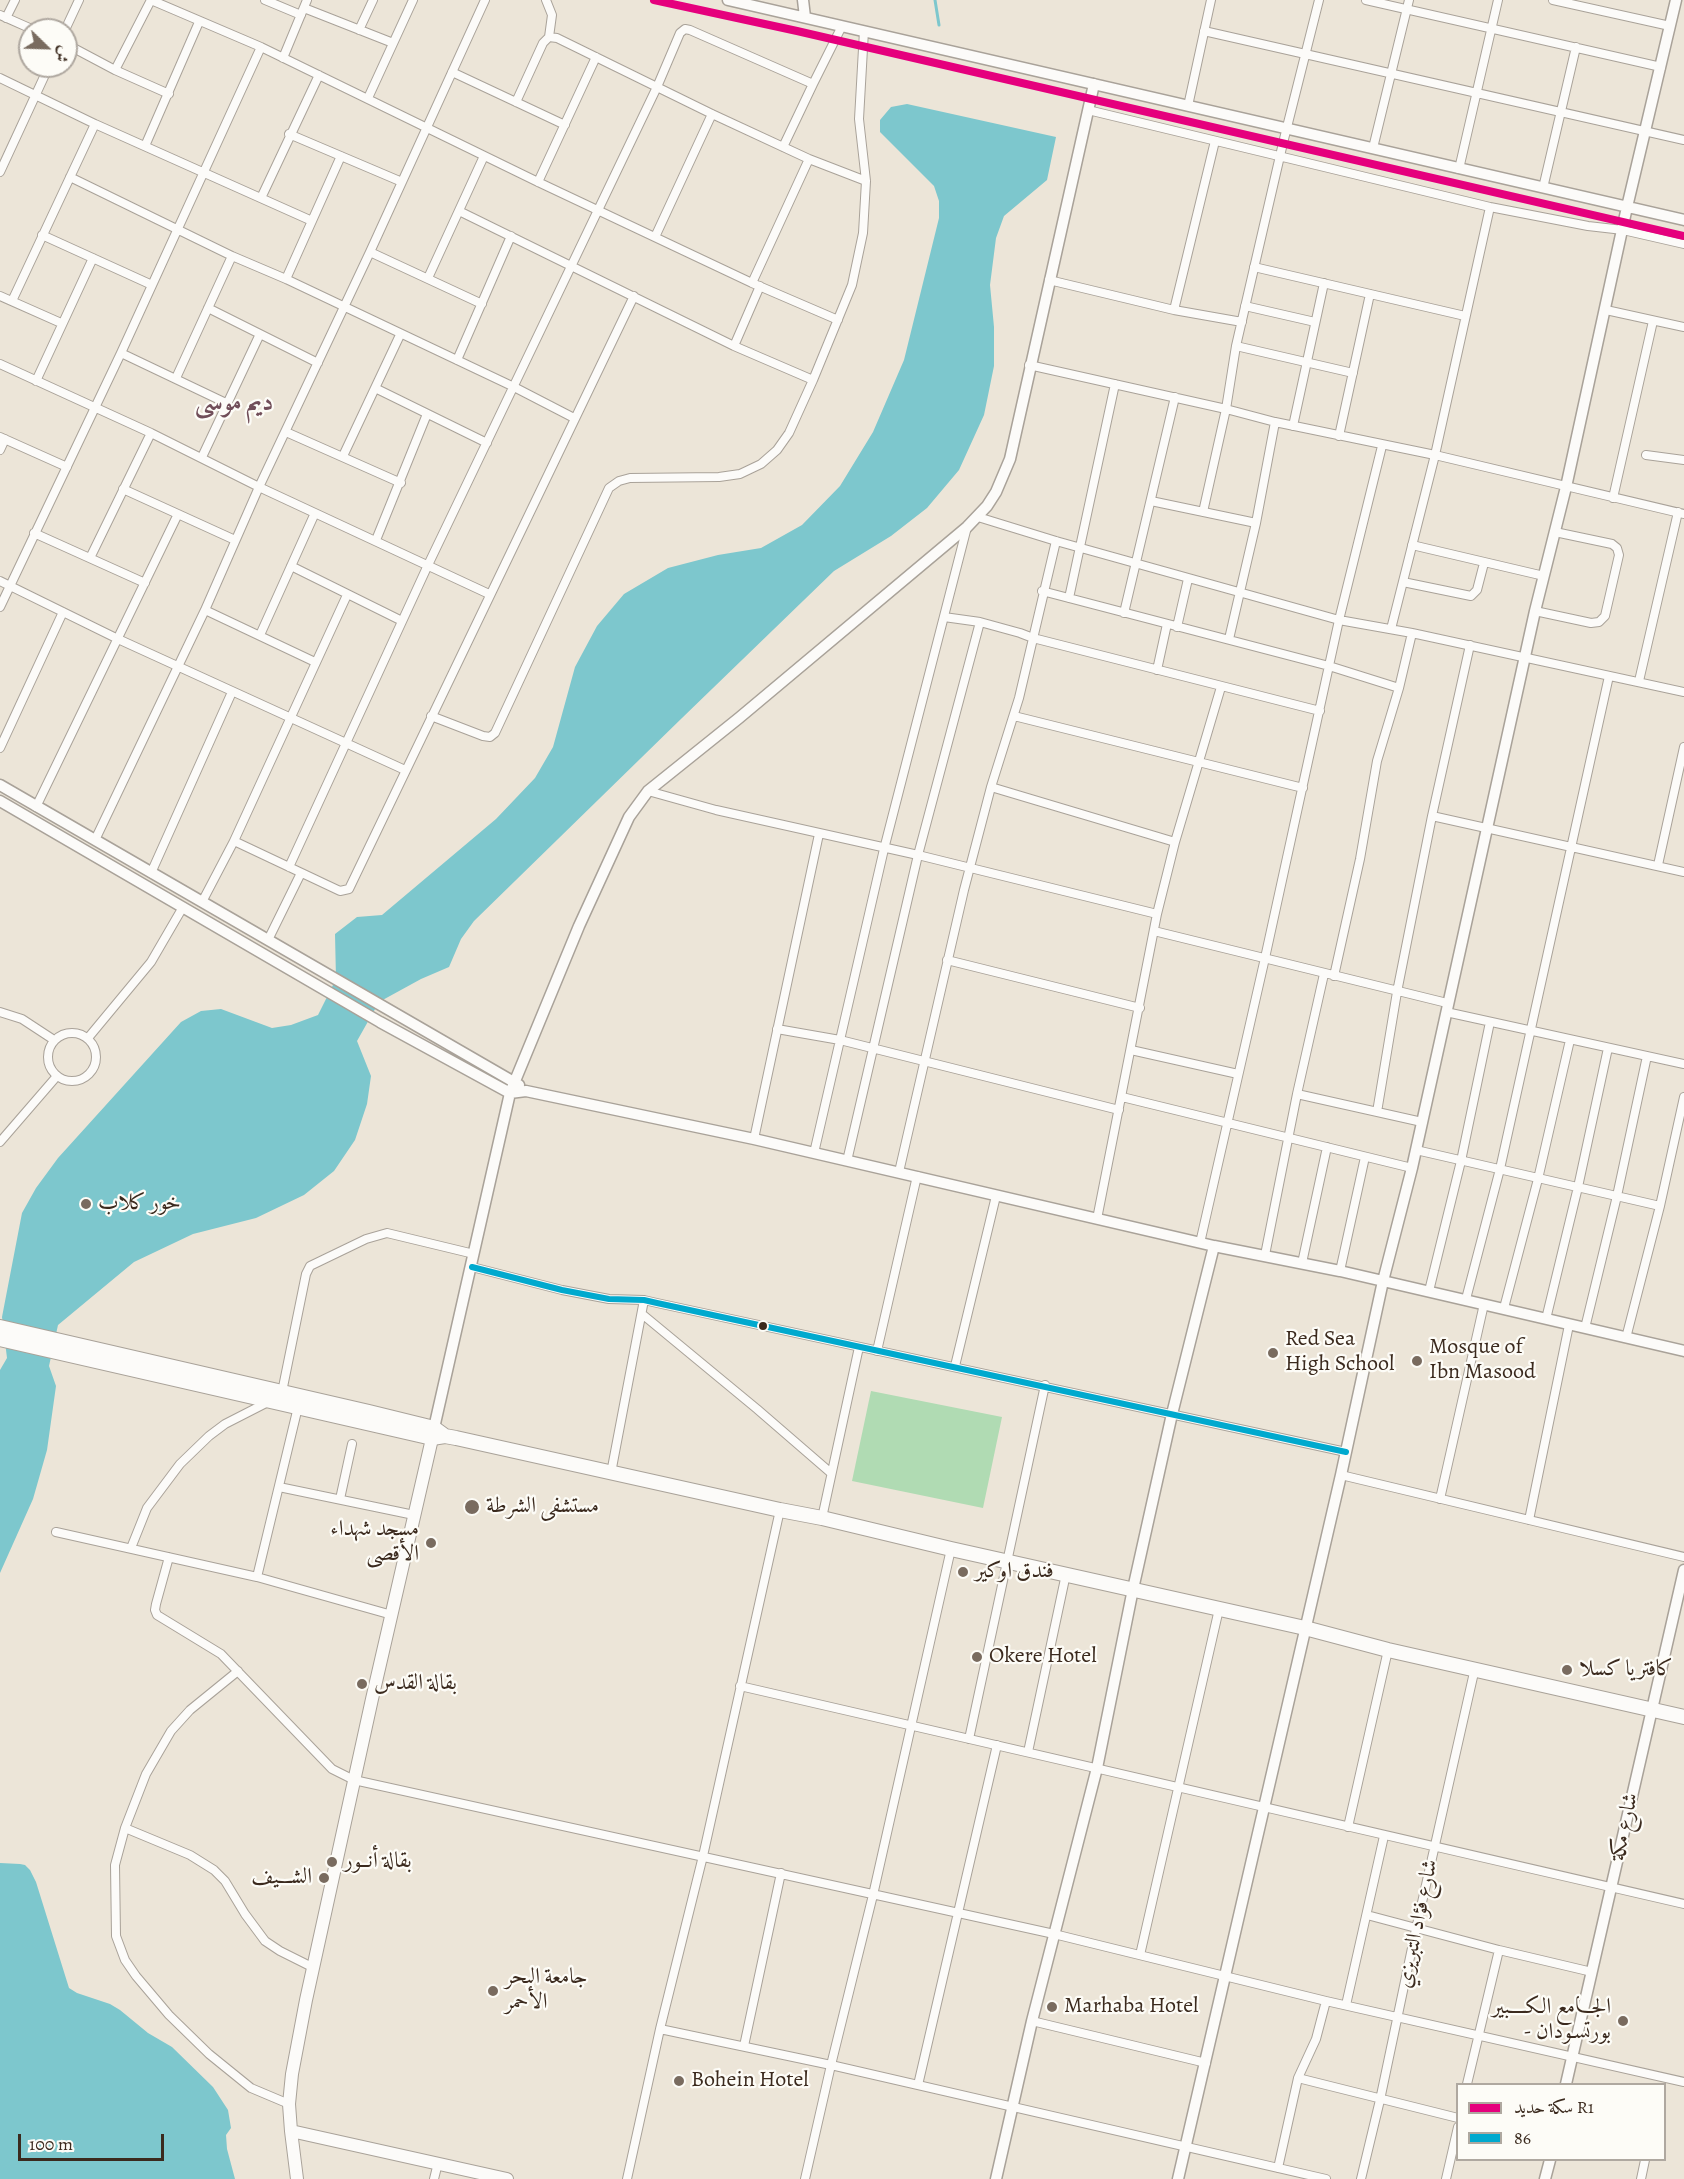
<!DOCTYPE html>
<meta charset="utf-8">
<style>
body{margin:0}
#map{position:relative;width:1684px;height:2179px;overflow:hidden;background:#ece5d8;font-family:Alegreya,Amiri,serif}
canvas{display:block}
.legend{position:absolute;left:1456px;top:2083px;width:210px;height:78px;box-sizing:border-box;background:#fdfcf7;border:2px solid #afa8a0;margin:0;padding:8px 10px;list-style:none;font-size:18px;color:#3b2a1e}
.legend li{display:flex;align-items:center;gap:12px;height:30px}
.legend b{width:30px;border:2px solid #afa8a0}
.north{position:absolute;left:18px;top:18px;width:60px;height:60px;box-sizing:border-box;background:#fdfcf7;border:2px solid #afa8a0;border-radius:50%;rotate:113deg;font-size:16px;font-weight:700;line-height:24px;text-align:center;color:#3b2a1e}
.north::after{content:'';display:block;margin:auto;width:21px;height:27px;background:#796b5f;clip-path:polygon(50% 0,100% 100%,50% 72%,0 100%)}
.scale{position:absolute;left:18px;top:2134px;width:146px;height:27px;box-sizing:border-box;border:3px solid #3b2a1e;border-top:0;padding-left:8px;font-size:18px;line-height:21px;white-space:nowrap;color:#3b2a1e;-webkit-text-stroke:4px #fdfcf7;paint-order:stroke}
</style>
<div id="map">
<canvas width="1684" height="2179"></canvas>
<ul class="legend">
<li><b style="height:8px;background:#e5007d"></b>سكة حديد R1</li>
<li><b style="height:8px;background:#00a9ce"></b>86</li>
</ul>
<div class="north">ش</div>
<div class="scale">100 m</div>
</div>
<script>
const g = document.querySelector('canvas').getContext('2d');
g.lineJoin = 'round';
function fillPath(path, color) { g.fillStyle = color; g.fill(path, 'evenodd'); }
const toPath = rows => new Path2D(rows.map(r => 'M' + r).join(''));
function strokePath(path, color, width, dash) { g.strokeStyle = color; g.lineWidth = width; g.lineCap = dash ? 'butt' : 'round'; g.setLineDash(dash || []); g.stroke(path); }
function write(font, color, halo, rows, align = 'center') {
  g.font = font + ' Alegreya,Amiri,serif'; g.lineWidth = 4.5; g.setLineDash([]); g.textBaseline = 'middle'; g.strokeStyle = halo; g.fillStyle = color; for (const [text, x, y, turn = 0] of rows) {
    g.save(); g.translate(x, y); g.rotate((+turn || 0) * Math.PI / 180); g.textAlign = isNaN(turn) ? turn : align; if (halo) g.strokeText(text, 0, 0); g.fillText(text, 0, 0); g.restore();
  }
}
fillPath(toPath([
 [871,1391,1002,1417,983,1508,852,1481]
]), '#b0dbb3');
fillPath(toPath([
 [907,104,1056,137,1047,180,1004,216,996,238,990,285,994,327,994,366,984,415,959,470,927,508,891,536,834,571,682,718,474,921,461,939,449,967,421,979,379,1002,357,1041,371,1076,367,1104,355,1140,334,1171,304,1195,256,1218,193,1234,134,1262,58,1325,49,1366,56,1386,47,1450,33,1499,0,1573,0,1370,7,1358,2,1317,22,1213,36,1188,58,1158,181,1022,201,1011,221,1009,272,1028,291,1025,318,1015,336,979,335,934,357,917,382,915,496,819,535,778,553,747,575,667,597,626,624,594,668,568,718,555,761,548,802,525,840,486,873,432,904,360,939,218,939,201,934,186,880,132,880,120,891,107],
 [0,1863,20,1864,25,1865,30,1870,36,1882,69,1988,77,1993,110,2004,120,2010,148,2033,172,2047,213,2087,228,2110,231,2128,226,2135,227,2149,235,2179,0,2179]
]), '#7dc7cd');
strokePath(toPath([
 [935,0,939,25]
]), '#7dc7cd', 3);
const street = toPath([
 [151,0,261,47,538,182,752,283,838,320],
 [265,0,301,15],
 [546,0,552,15,549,37],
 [1366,0,1661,67],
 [1553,0,1670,26],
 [304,8,393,43],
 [0,15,34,30],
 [6,18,15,0],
 [65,30,79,0],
 [359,30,373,0],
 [1204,31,1684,140],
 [66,44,115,70,169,94],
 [283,58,307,0],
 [115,70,151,0],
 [452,72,565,125],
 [0,78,95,124,312,221],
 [813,84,842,26],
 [368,98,413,0],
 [516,102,543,43,549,37,557,38,712,114,809,159,866,181],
 [1188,106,1211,0],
 [1088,110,1490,207,1588,226,1623,230,1684,244],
 [289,134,402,182],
 [145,146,199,22],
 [1373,148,1409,0],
 [1459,169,1498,0],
 [0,172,49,66],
 [70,177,232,256,286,279,514,387,574,418],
 [538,182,596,57],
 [1543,188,1576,47],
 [261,198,319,75],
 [459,211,734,346,813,380,852,285,863,233,866,181,859,119,864,31],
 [42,235,152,285],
 [655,237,712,114],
 [370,252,482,304],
 [1254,267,1465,316],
 [428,278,484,156],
 [286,279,341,156],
 [1049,280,1174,310,1242,322],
 [752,283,809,159],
 [0,296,61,323],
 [12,301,95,124],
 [1245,306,1315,322],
 [208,308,318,363],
 [1174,310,1215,141],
 [1606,310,1684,327],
 [734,346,760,286],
 [1236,346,1353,373],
 [121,353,226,403],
 [457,360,511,236],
 [0,364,151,433,259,487,489,594],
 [1029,365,1226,409,1275,422,1435,455,1684,514],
 [176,378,232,256],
 [36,381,93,258],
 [375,388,487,443],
 [1293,426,1324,283],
 [286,432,401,483],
 [1339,436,1370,294],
 [0,437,67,467],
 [0,450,5,439],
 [1646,455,1684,460],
 [343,456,400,335],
 [202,457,260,334],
 [123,489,235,540],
 [1613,498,1653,321],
 [1151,501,1256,523],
 [1203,512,1226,409,1236,346,1283,143,1319,0],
 [978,517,1056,541,1339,620,1412,633,1684,692],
 [34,533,145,583],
 [376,540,427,414],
 [1412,545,1544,576],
 [90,558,151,433],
 [291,566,402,621],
 [0,581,118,639,405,770],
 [1403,582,1471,596,1477,590,1484,563],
 [1042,591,1329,666,1399,688],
 [1069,598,1115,384],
 [0,607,121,353,261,47],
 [205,610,315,662],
 [1535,611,1591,623,1599,622,1605,616,1619,555,1617,548,1612,544,1555,532],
 [1124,613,1175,397],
 [944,617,980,622,1020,633,1033,638,1320,711],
 [1177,627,1188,579],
 [1391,629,1435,455,1490,207],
 [260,635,315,513],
 [1229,639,1256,523,1275,422],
 [1157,670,1167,624],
 [1639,681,1678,512],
 [431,716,483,736,490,737,495,733,609,488,619,481,630,478,719,477,740,474,761,464,777,450,789,433,813,380],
 [1014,716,1303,788],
 [0,748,63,612],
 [991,787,1175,842],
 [648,791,716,810,918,855,1157,914],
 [36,807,178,514],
 [1432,816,1684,872],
 [95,840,205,610,259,487,370,252,485,0],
 [234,841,347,595],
 [1658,865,1684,747],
 [289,867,428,565,657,87,680,33,685,29,690,30,813,84,783,147],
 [151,873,232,692],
 [202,902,234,841,340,891,349,889,634,296],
 [1154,931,1447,1003],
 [268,940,301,873],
 [947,960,1140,1008],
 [1334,976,1360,859,1377,761,1399,688,1412,633],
 [0,1012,22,1019,54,1040],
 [1446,1012,1684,1064],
 [777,1029,840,1040,1119,1110],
 '48 1057a24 24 0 1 1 48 0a24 24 0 1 1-48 0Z',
 [88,1038,151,962,183,907],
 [1131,1050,1238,1074],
 [1297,1094,1422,1122],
 [1122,1097,1412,1168],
 [1377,1112,1397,992,1432,816,1470,645],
 [754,1139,819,834],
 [0,1142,57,1076],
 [1416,1150,1660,1206],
 [814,1153,884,849,967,527],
 [847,1161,918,855,980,622],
 [899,1172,964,890,991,787,1019,698,1056,541],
 [1097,1219,1157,914,1175,842,1221,687],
 [1200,1243,1265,958,1339,620,1382,446],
 [1265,1255,1297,1094,1324,974],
 [1302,1263,1327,1147],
 [472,1267,562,1290,609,1299,644,1300,657,1303,1346,1452],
 [1340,1271,1365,1157],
 [1429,1291,1461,1161,1490,1022],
 [1466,1299,1500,1169,1609,676],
 [1504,1308,1538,1179,1570,1040],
 [642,1314,757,1409,831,1473],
 [1546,1319,1578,1187,1608,1048],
 [1585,1328,1617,1196,1647,1056],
 [1626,1338,1660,1206,1684,1097],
 [877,1351,917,1176],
 [955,1366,996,1196],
 [282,1392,306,1274,310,1266,366,1239,387,1233,474,1254],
 [611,1473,644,1300],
 [1341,1475,1684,1557],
 [279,1487,414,1515],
 [340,1499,352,1444],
 [1440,1499,1484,1304],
 [822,1518,859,1347],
 [1529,1520,1569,1325],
 [56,1532,257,1577,392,1615],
 [131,1548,147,1508,180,1464,209,1436,225,1424,268,1402],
 [169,1557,156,1604,155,1610,157,1615,221,1654,332,1769,354,1780,1054,1934,1326,2001,1684,2082],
 [257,1577,298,1407],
 [238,1671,190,1710,171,1731,146,1774,125,1828,115,1865,116,1936,125,1960,136,1976,169,2015,209,2054,251,2088,289,2104],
 [740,1686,1684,1904],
 [969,1739,1045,1385],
 [1028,1752,1066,1574],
 [1348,1827,1388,1650],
 [125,1828,190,1855,214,1870,225,1881,245,1914,265,1941,280,1951,314,1968],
 [1367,1915,1499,1950,1592,1972],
 [1140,1955,1219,1609],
 [1346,2005,1384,1836],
 [1032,2021,1206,2063],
 [660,2029,831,2065,1326,2179],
 [744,2046,781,1873],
 [1298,2078,1458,2118],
 [1467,2084,1499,1950],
 [918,2085,997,1745],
 [1278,2168,1298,2078,1316,2039,1326,2001],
 [434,2179,438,2163],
 [627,2179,660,2029,703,1856,780,1510],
 [805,2179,831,2065,873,1895,951,1549],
 [1361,2179,1380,2100,1416,1929,1475,1668],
 [1446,2179,1458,2127],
 [1641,2179,1645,2160]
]);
const secondary = toPath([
 [728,0,1684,220],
 [803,0,805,17],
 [0,785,519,1085],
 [0,801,380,1022,510,1093,526,1091,754,1139,1214,1246,1340,1271,1684,1351],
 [434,1428,510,1093,579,926,629,817,648,791,739,718,967,527,987,506,996,492,1010,459,1094,84],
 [1566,2084,1684,1570],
 [996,2179,1032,2021,1097,1768,1133,1589,1172,1414,1214,1246],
 [1178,2179,1341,1475,1383,1281,1412,1168,1535,611,1566,487,1627,207,1676,0],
 [1545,2179,1550,2160]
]);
const primary = toPath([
 [434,1430,372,1699,306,2000,292,2074,289,2104,291,2131,507,2179],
 [291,2131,297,2179]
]);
const highway = toPath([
 [0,1327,369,1412,434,1428,445,1436],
 [0,1339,432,1438,445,1436,456,1438,780,1510,822,1518,951,1549,1305,1628,1388,1650,1684,1717]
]);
strokePath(street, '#a9a299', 10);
strokePath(secondary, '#a9a299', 13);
strokePath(primary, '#a9a299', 14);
strokePath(highway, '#a9a299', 16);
strokePath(street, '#fcfbf9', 8);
strokePath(secondary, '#fcfbf9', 10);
strokePath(primary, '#fcfbf9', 12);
strokePath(highway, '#fcfbf9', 14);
strokePath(toPath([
 [472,1267,562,1290,609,1299,644,1300,657,1303,1346,1452]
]), '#00a9ce', 6);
strokePath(toPath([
 [654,0,797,31,1684,236]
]), '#e5007d', 8);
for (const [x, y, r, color] of [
 [86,1204,6,"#796b5f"],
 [763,1326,5,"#3b2a1e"],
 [1273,1353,6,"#796b5f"],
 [1417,1361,6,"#796b5f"],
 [472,1507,8,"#796b5f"],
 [431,1543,6,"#796b5f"],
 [963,1572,6,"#796b5f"],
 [977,1657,6,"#796b5f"],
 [1567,1670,6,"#796b5f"],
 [362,1684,6,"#796b5f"],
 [332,1862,6,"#796b5f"],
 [324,1878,6,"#796b5f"],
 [493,1991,6,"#796b5f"],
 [1052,2007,6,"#796b5f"],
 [1623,2021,6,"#796b5f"],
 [679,2081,6,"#796b5f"]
]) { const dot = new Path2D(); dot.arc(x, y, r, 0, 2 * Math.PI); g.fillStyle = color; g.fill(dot); strokePath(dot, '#fdfcf7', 2); }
write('22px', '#3b2a1e', '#fdfcf7', [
 ["خور كلاب",98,1204],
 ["Red Sea",1285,1340],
 ["High School",1285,1365],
 ["Mosque of",1429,1348],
 ["Ibn Masood",1429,1373],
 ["مستشفى الشرطة",486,1507],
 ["مسجد شهداء",419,1530,"right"],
 ["الأقصى",419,1555,"right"],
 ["فندق اوكير",975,1572],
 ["Okere Hotel",989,1657],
 ["كافتريا كسلا",1579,1670],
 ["بقالة القدس",374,1684],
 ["بقالة أنــور",344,1862],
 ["الشـــيف",312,1878,"right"],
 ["جامعة البحر",505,1978],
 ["الأحمر",505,2003],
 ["Marhaba Hotel",1064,2007],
 ["الجـــامع الكــــبير",1611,2008,"right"],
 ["- بورتسـودان",1611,2033,"right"],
 ["Bohein Hotel",691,2081]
], 'left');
write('22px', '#3b2a1e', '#fdfcf7', [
 ["شارع مكة",1625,1827,-78],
 ["شارع فؤاد التبريزي",1418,1924,-78]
]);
write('bold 26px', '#714e59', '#fdfcf7', [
 ["ديم موسى",234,404]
]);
</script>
